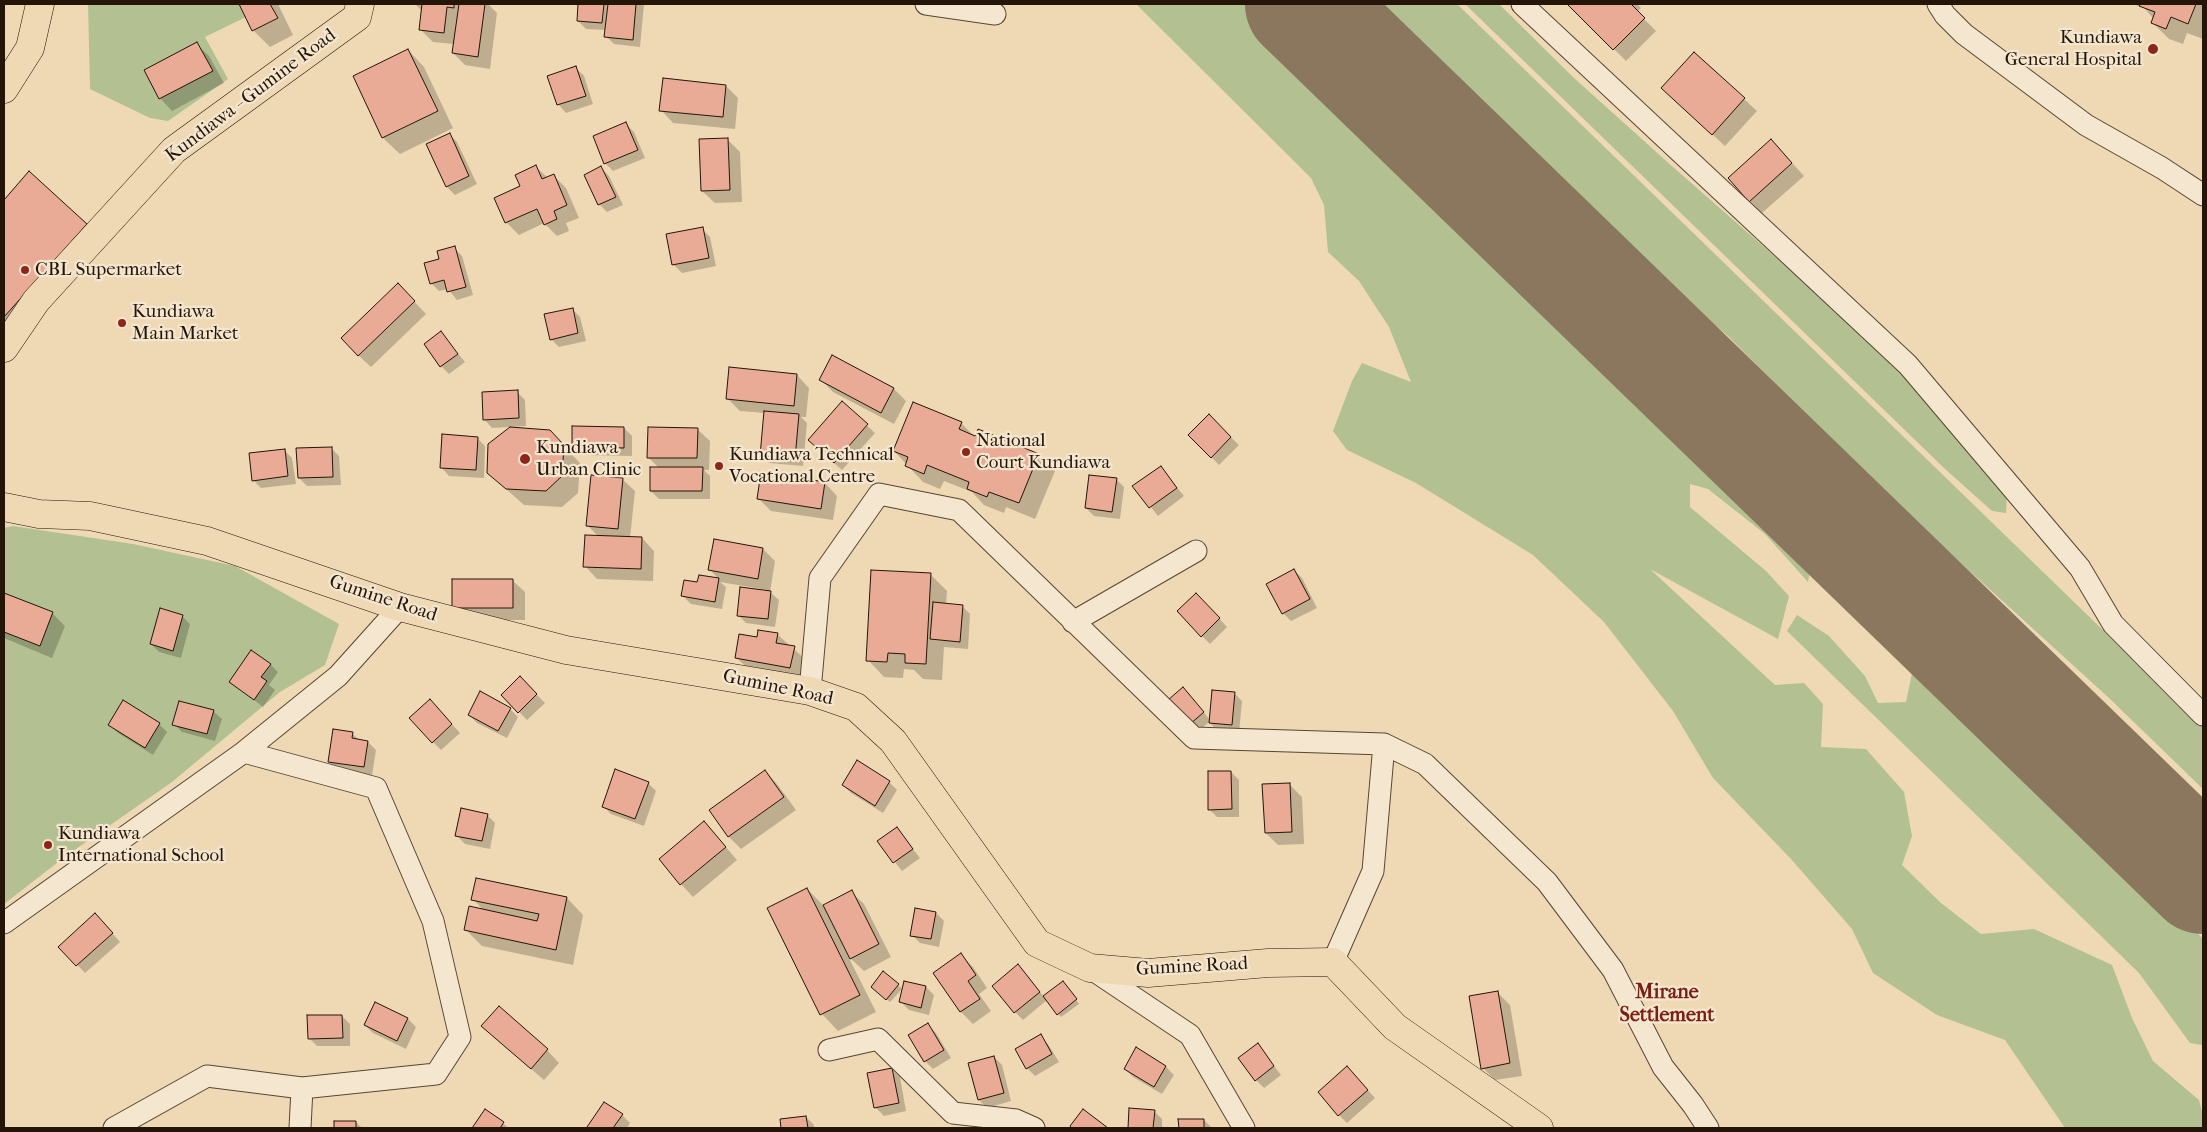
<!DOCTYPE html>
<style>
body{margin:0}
#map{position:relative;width:2207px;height:1132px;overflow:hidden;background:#efd9b5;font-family:"IM FELL French Canon",serif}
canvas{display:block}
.frame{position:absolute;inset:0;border:5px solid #241508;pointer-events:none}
</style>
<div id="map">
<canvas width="2207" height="1132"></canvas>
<div class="frame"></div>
</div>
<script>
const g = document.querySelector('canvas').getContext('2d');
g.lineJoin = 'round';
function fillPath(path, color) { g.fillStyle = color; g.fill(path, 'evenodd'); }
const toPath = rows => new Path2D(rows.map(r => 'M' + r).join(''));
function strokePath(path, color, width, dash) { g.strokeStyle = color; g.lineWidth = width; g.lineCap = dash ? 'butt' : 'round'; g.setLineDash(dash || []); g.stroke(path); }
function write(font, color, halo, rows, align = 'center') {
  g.font = font + ' "IM FELL French Canon",serif'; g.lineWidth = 4.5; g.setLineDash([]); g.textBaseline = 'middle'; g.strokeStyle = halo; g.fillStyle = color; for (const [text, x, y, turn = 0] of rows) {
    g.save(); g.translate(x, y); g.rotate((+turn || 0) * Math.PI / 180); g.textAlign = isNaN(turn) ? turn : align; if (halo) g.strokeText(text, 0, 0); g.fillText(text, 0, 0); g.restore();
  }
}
fillPath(toPath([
 [88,4,239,4,246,17,205,37,228,79,168,121,150,118,90,89],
 [1136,4,1245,4,1813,553,1808,582,1765,534,1708,489,1690,484,1690,507,1766,571,1789,596,1778,639,1650,569,1775,685,1804,683,1823,704,1821,747,1866,749,1904,792,1912,836,1902,865,1941,903,1981,934,2034,929,2112,965,2132,1018,2153,1061,2199,1100,2203,1116,2203,1128,2065,1128,2005,1040,1937,1015,1873,973,1852,929,1791,859,1713,778,1673,711,1604,622,1533,555,1416,483,1347,450,1333,431,1352,381,1362,363,1411,382,1389,327,1359,281,1328,252,1324,205,1311,178],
 [1374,4,1457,4,2203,727,2203,789,2109,698,1884,493,1729,337,1642,261,1506,128],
 [1465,4,1499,4,1574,78,1673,167,1903,369,2007,493,2006,513,1992,511,1944,468],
 [13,526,133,544,235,566,339,624,325,665,280,692,172,782,66,856,4,904,4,528],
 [1797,615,1829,636,1865,676,1878,703,1906,702,1915,659,2154,886,2203,939,2203,1045,2190,1043,2139,973,1787,631]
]), '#b3c092');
fillPath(toPath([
 [240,4,278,4,293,35,270,47,253,30],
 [415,4,488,4,497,13,490,69,465,65,453,53,454,44,433,42,420,29,422,11],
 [579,4,644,4,640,47,614,44,606,36,606,30,586,29,578,21],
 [1569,4,1637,4,1641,8,1637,12,1656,31,1626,61],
 [2132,4,2203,4,2203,39,2187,33,2183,44,2169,39,2153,23,2154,19,2144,8],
 [196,44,209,56,224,83,172,111,160,98],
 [408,50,424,67,453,128,400,154,383,138,354,77],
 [1694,53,1757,111,1725,146,1675,100],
 [576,68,584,76,593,104,566,113,558,104],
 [726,86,738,98,735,129,673,123,661,110],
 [626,124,634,132,645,158,613,171,605,163],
 [449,134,457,142,477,184,455,195,447,187],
 [727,139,740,152,742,202,715,203,702,191],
 [1783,153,1804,176,1762,213,1750,201],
 [536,167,548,178,554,176,566,188,579,218,566,223,569,231,557,236,544,223,519,235,506,222,522,187],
 [601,168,609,176,623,205,607,212,599,204],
 [30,173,103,241,4,351,4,202],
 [702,229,710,237,716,266,682,273,674,265],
 [454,248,462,256,473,295,457,300,448,289,439,291,431,283,441,259],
 [410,297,426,314,371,367,358,355],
 [572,309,580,317,586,341,559,347,551,339],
 [441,333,465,362,449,374,441,366],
 [730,369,797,375,809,388,806,417,801,417,807,423,803,466,769,463,761,455,765,413,740,411,727,398],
 [821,380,894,389,906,401,894,424,833,392],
 [517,392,525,400,526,426,492,428,484,419],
 [842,403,875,433,842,470,817,448],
 [1209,416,1239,445,1219,465,1190,435],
 [961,423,976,438,1038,455,1055,471,1035,519,1006,507,1004,513,984,505,972,492,944,481,940,489,923,482,894,451],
 [624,428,632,436,632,456,581,455,573,447],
 [697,429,710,441,709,470,704,470,710,476,710,499,659,499,651,491,659,468,648,457],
 [549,431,580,463,578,493,562,507,524,505,488,473],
 [477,438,485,446,484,478,449,476,441,467],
 [331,448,339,456,341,485,307,486,299,478],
 [284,450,292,458,296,484,261,488,253,480],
 [1160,467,1184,496,1158,516,1134,486],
 [622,479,635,491,630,538,642,538,654,551,653,581,597,579,585,566,599,537,587,525],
 [1116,479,1124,487,1120,519,1094,516,1086,508],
 [825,483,837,496,833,520,771,511,758,498],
 [763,549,775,561,770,592,779,600,775,627,746,623,738,615,767,590,720,582,726,587,722,609,691,604,683,596,698,583,700,576,719,579,709,569],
 [1294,570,1302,578,1317,608,1291,621,1283,613],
 [930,574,947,591,946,605,962,606,970,614,968,649,944,647,942,680,923,679,914,670,904,669,903,678,884,677,868,660],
 [512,580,525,592,525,620,466,620,453,608],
 [4,594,52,613,65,626,52,658,4,638],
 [1204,602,1227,627,1210,644,1202,636],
 [182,616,190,624,181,658,159,652,151,644],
 [778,635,806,660,802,680,749,670,736,657,758,638],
 [270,664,278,672,269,685,275,690,263,707,230,681],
 [520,678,545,703,527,720,503,695],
 [1234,693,1242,701,1239,733,1218,731,1209,722,1198,732,1190,724,1191,697,1210,720],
 [438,709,460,733,441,750,433,742],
 [510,709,518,717,507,738,477,723,469,715],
 [213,711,222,719,215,741,182,732,174,724],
 [159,724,167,732,153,755,118,733,110,725],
 [352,733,360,741,368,742,376,750,372,775,337,770,329,762],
 [765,771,777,784,796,810,741,849,729,837,711,810],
 [1231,772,1239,780,1239,817,1217,817,1209,809],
 [889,782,897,790,883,813,851,793,843,785],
 [648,783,656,791,644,826,611,814,603,806],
 [1289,784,1302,797,1304,844,1278,845,1266,833],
 [487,815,495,823,490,849,465,844,457,836],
 [704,822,737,860,693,897,681,884],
 [897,829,920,858,902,871,879,842],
 [477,879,567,898,583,915,573,965,482,946,466,930,484,911,473,899],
 [807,889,824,906,851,892,864,904,891,957,864,971,848,956,876,1012,838,1031,822,1014,769,908],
 [936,913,944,921,939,947,920,943,912,935],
 [103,923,120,942,85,973,60,947],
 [961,955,973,967,987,988,979,994,991,1011,973,1024,961,1012,935,973],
 [1026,974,1044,997,1067,986,1079,1004,1061,1017,1047,1000,1023,1020,1015,1012],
 [898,985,902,989,890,1002,876,990],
 [926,987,934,995,929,1015,909,1010,901,1002],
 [1497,992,1510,1005,1522,1076,1495,1080,1483,1068],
 [376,1004,408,1019,416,1027,406,1049,373,1033,365,1025],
 [342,1016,350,1024,350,1046,317,1046,309,1038],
 [928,1025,936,1033,951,1058,933,1069,925,1061],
 [1040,1036,1048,1044,1059,1062,1035,1076,1027,1068],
 [495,1038,547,1050,559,1063,544,1080],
 [1258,1045,1281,1075,1264,1088,1256,1080],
 [1137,1049,1166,1067,1174,1075,1162,1094,1133,1077,1125,1069],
 [994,1057,1002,1065,1011,1101,987,1108,979,1100,970,1063],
 [1347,1068,1375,1098,1347,1123,1339,1115],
 [891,1069,900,1077,906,1111,884,1116,876,1108],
 [1131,1109,1154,1111,1162,1119,1162,1128,1129,1128],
 [486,1111,503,1123,508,1128,473,1128],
 [622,1115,630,1123,627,1128,589,1127],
 [806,1117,814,1125,814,1128,783,1128,782,1120],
 [1180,1120,1204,1120,1212,1128,1180,1128],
 [335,1122,356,1122,362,1128,335,1128]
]), '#0003');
strokePath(toPath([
 [1302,4,2203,877]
]), '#8a775e', 114);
const building = toPath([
 [239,4,270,4,278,18,252,31,239,4],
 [422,4,454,4,454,8,447,7,444,33,419,30,422,4],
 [459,4,485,4,478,57,452,53,459,4],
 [578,4,604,4,602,23,577,21,578,4],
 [608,4,636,4,633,40,604,37,608,4],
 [1567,4,1631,4,1645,18,1613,50,1567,4],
 [2140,4,2196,4,2188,24,2171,17,2166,29,2151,23,2155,12,2139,6,2140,4],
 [197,42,213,71,159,99,144,70,197,42],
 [408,49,438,111,382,138,353,76,408,49],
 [1694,52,1745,98,1712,135,1661,88,1694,52],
 [576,66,586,96,557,105,547,76,576,66],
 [663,78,726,85,723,117,659,111,663,78],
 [626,122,638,150,604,164,593,136,626,122],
 [450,133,469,176,446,187,426,144,450,133],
 [728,138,730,190,701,191,699,139,728,138],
 [1771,139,1792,163,1749,202,1728,178,1771,139],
 [536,165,542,179,554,174,567,205,554,211,557,219,544,225,537,209,505,223,494,198,520,186,515,175,536,165],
 [601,166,616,197,598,205,584,175,601,166],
 [29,171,87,224,4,317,4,200,29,171],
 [703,227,709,258,672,265,666,234,703,227],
 [455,246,466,287,447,292,444,280,430,284,424,263,439,259,437,251,455,246],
 [398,283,415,301,358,356,341,338,398,283],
 [573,308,578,333,550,340,544,314,573,308],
 [441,331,458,354,440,367,424,344,441,331],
 [832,355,894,388,881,413,819,380,832,355],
 [729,367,797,374,794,406,726,399,729,367],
 [518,390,519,418,483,420,482,392,518,390],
 [842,401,868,424,834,463,808,440,842,401],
 [913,402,962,422,959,429,975,436,978,429,1039,454,1019,503,989,492,987,497,967,489,969,482,927,465,924,474,905,466,908,457,893,451,913,402],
 [764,411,799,414,795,459,760,456,764,411],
 [1209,414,1231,437,1211,458,1188,435,1209,414],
 [572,426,624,427,624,448,572,447,572,426],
 [510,427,550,430,564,445,562,476,546,491,506,489,487,473,488,444,510,427],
 [648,427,698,428,697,458,647,458,648,427],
 [442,434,478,437,476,470,440,468,442,434],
 [332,447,333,477,298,478,296,448,332,447],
 [285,449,288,476,252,481,249,453,285,449],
 [1161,466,1177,488,1149,508,1132,486,1161,466],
 [650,467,703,467,702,491,650,491,650,467],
 [761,472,825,482,821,509,757,499,761,472],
 [591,475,623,478,618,529,586,526,591,475],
 [1089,475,1117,478,1112,512,1085,508,1089,475],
 [585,535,642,537,641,569,583,567,585,535],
 [714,539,763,548,758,579,708,570,714,539],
 [1294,569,1310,599,1282,614,1266,584,1294,569],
 [871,570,931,573,926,664,905,663,905,654,888,653,887,662,866,661,871,570],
 [699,575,719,578,715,602,681,596,684,580,697,582,699,575],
 [452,579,513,579,513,608,452,608,452,579],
 [740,587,771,591,768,619,737,616,740,587],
 [4,593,53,612,40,646,4,632,4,593],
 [1196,593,1220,618,1201,637,1177,611,1196,593],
 [933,602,963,605,960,642,930,639,933,602],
 [160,608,183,615,173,651,150,644,160,608],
 [758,630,778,633,776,643,795,646,790,668,735,658,739,634,757,637,758,630],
 [251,650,271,664,261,677,267,681,254,700,229,682,251,650],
 [520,676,537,694,518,713,501,695,520,676],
 [1183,687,1204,712,1189,725,1168,700,1183,687],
 [1212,690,1235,692,1232,725,1209,723,1212,690],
 [480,691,511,708,498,731,468,715,480,691],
 [430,699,452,724,432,743,409,718,430,699],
 [123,700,160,723,145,748,108,725,123,700],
 [179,701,214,710,207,734,172,725,179,701],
 [333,729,353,732,352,738,368,741,364,767,328,762,333,729],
 [857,760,890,781,875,806,842,785,857,760],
 [615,769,649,782,635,819,602,807,615,769],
 [765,770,784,797,728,837,709,810,765,770],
 [1208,771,1231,771,1232,809,1208,810,1208,771],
 [1290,783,1292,832,1265,833,1262,784,1290,783],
 [461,808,488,814,482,841,455,836,461,808],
 [704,821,726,847,680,885,659,859,704,821],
 [897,827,913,849,893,863,877,841,897,827],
 [476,878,567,897,556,950,464,930,469,906,537,921,539,914,471,900,476,878],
 [807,888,860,995,820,1015,767,908,807,888],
 [852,890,879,944,850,959,823,905,852,890],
 [915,908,936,912,931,939,910,936,915,908],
 [95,913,113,933,76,966,58,947,95,913],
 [961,953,976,975,968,981,980,999,960,1012,933,973,961,953],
 [1018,964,1040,992,1014,1013,992,986,1018,964],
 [883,971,899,984,886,1000,871,987,883,971],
 [904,981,926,986,921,1008,899,1002,904,981],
 [1063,981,1077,999,1057,1015,1043,996,1063,981],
 [1498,991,1510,1063,1481,1069,1469,996,1498,991],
 [375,1002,408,1018,397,1041,364,1025,375,1002],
 [499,1006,548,1049,531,1069,481,1026,499,1006],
 [307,1015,342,1015,343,1038,308,1039,307,1015],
 [928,1023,944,1050,924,1062,908,1035,928,1023],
 [1041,1034,1052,1054,1026,1069,1015,1049,1041,1034],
 [1258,1043,1274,1066,1255,1081,1238,1058,1258,1043],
 [1136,1047,1166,1066,1154,1087,1124,1069,1136,1047],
 [994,1056,1004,1093,978,1100,968,1063,994,1056],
 [1347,1066,1368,1090,1338,1116,1318,1092,1347,1066],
 [892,1068,899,1103,874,1108,867,1073,892,1068],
 [604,1102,623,1114,613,1128,589,1128,587,1127,604,1102],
 [1129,1108,1155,1110,1153,1128,1128,1128,1129,1108],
 [485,1109,504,1122,500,1128,472,1128,485,1109],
 [1083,1109,1108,1128,1072,1128,1070,1126,1083,1109],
 [806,1116,808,1128,781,1128,780,1119,806,1116],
 [1178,1119,1204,1119,1204,1128,1179,1128,1178,1119],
 [334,1121,356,1121,356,1128,334,1128,334,1121]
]);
fillPath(building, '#e9aa96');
strokePath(building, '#241508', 1);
const minor = toPath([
 [926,4,995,14],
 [1522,4,1908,365,2080,568,2113,624,2203,715],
 [1938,4,1945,15,1964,34,2086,125,2162,168,2203,195],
 [1073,622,1196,551],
 [810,691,820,578,879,494,959,510,1194,738,1384,744,1373,871,1333,962],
 [1384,744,1425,764,1547,882,1613,970,1663,1067,1693,1105,1708,1128],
 [4,923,244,752,338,676,400,607],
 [1090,968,1190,1035,1244,1128],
 [829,1050,878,1039,953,1113,1016,1120,1034,1128],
 [114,1128,207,1076,302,1088,436,1074,460,1037,433,921,376,788,244,752],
 [300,1128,302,1088]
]);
const major = toPath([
 [4,348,36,301,174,150,357,17,360,4],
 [4,507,39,514,90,516,207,541,400,607,566,650,810,691,856,707,893,741,1037,943,1090,968,1148,973,1268,963,1333,962,1395,1027,1539,1128]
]);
const highway = toPath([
 [4,89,30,48,40,4]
]);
strokePath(minor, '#574633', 23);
strokePath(major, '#241508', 29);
strokePath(highway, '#241508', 29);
strokePath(minor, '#f5e6cf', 21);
strokePath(major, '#efd9b5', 28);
strokePath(highway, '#efd9b5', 28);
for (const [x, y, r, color] of [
 [2153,49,6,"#8f2418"],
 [25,270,5,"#8f2418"],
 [122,323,5,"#8f2418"],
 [966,452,5,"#8f2418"],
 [525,459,6,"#8f2418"],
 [719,466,5,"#8f2418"],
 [48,845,5,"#8f2418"]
]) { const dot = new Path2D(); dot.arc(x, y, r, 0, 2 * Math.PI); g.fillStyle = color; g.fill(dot); strokePath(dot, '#f5e6cf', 2); }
write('19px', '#241508', '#f5e6cf', [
 ["Kundiawa",2142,38,"right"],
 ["General Hospital",2142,60,"right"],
 ["CBL Supermarket",35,270],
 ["Kundiawa",132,312],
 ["Main Market",132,334],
 ["National",976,441],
 ["Court Kundiawa",976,463],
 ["Kundiawa",536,448],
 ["Urban Clinic",536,470],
 ["Kundiawa Technical",729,455],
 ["Vocational Centre",729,477],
 ["Kundiawa",58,834],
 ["International School",58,856]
], 'left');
write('19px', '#241508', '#f5e6cf', [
 ["Kundiawa - Gumine Road",251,96,-37],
 ["Gumine Road",383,599,18],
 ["Gumine Road",778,688,12],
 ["Gumine Road",1192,967,-3]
]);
write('bold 20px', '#7a1f14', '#f5e6cf', [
 ["Mirane",1667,993],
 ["Settlement",1667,1016]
]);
</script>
